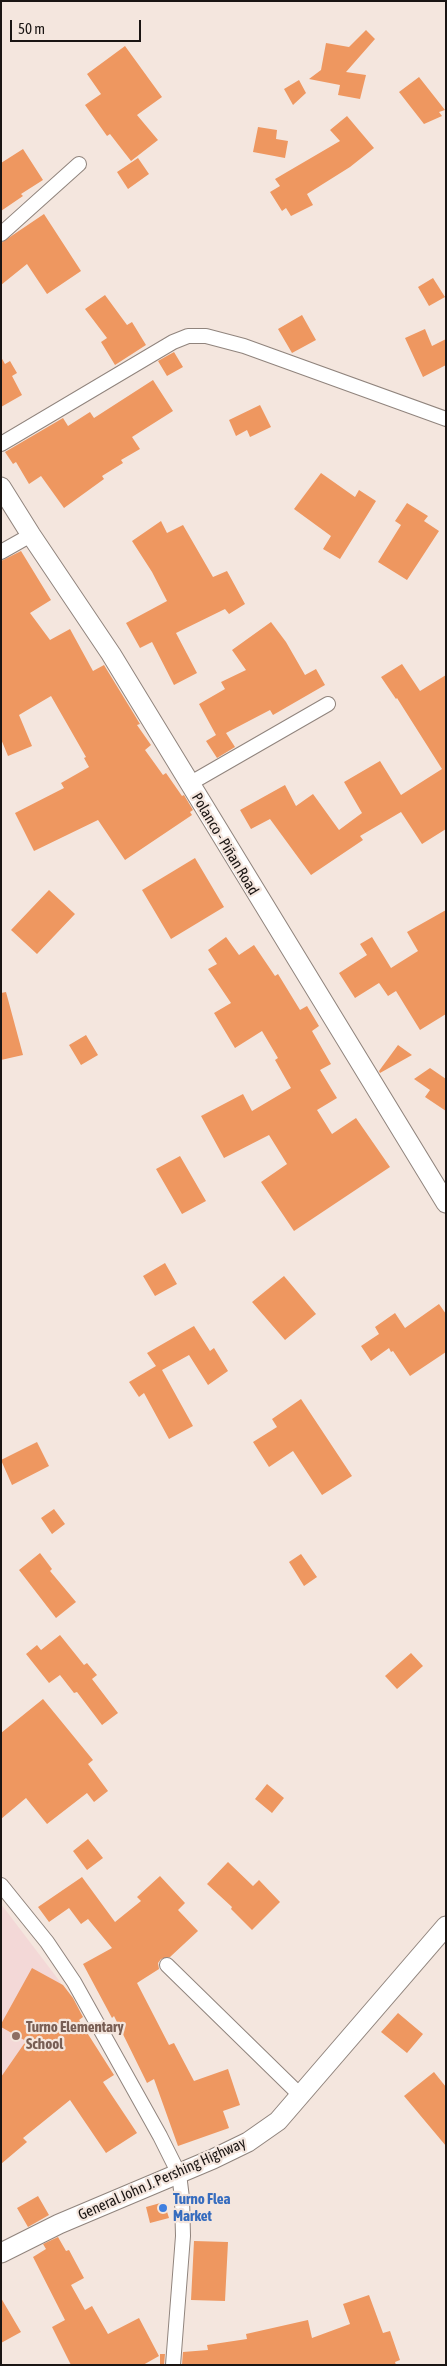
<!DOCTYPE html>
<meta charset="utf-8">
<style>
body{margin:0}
#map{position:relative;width:447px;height:2366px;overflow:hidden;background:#f4e6de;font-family:"Asap Condensed",sans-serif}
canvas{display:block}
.frame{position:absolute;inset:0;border:2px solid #1a1513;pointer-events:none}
.scale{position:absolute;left:10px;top:20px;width:131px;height:22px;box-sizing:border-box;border:2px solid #1a1513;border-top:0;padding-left:6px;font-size:15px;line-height:18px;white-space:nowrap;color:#1a1513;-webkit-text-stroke:4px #f4e6de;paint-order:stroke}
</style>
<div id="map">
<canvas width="447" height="2366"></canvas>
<div class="frame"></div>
<div class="scale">50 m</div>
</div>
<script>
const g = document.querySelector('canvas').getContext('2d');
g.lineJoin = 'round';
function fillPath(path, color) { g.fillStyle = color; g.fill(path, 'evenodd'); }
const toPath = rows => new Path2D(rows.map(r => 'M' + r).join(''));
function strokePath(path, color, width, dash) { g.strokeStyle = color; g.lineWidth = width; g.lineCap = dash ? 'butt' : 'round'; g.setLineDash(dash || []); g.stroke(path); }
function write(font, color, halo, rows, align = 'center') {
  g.font = font + ' "Asap Condensed",sans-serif'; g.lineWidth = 4.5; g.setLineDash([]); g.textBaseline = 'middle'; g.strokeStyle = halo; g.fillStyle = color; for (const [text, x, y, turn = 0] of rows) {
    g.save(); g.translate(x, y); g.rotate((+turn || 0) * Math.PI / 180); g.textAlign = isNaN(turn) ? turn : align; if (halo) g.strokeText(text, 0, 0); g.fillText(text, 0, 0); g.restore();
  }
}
fillPath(toPath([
 [1,1904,61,1983,1,2089]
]), '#f3d8d7');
fillPath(toPath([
 [366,30,375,39,346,72,366,75,360,99,338,95,340,85,309,79,321,70,326,43,349,47],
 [125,46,162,97,137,115,158,140,131,161,110,134,107,136,85,105,101,94,87,74],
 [419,77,445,110,439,112,442,116,424,124,399,92],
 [299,80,306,93,293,105,284,89],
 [347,116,374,148,350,167,307,194,313,205,291,216,286,208,282,211,270,192,280,186,275,179,340,141,330,130],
 [258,127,277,130,276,139,288,141,285,158,253,152],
 [23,149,43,180,21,194,23,196,1,211,1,163],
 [138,158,149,174,128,189,117,172],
 [44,214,81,271,47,294,27,264,1,285,1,243],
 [433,278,445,297,429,306,418,287],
 [105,295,127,325,132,322,146,345,115,365,101,342,107,338,85,309],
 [302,315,316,340,292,353,278,329],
 [425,329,432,346,446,339,446,365,423,377,405,338],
 [174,352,183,367,167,376,158,361],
 [1,357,5,364,10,361,17,373,12,376,22,395,1,407],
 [153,380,173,411,132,437,140,449,121,460,123,463,102,476,104,479,64,508,41,476,29,484,16,462,13,464,5,452,63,418,68,426,90,412,94,418],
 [260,405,271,427,250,437,247,430,236,436,229,420],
 [321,473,355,497,359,490,376,501,340,559,323,549,331,536,294,509],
 [407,503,428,516,424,521,439,531,407,580,378,562,401,525,395,521],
 [161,521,167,533,183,525,213,577,227,571,245,604,229,614,225,609,176,633,197,673,174,685,152,642,140,648,126,623,167,601,152,572,132,541],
 [21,551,51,600,30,613,50,640,70,629,93,671,104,665,140,724,137,725,151,745,145,750,163,775,166,773,182,796,184,795,193,810,190,812,192,815,125,860,98,820,34,851,15,813,64,788,61,783,89,767,84,758,86,757,51,696,19,715,32,746,8,756,1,739,1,561],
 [271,622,286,642,305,675,316,669,325,685,273,715,270,710,226,733,235,747,217,758,206,741,216,735,199,704,225,689,221,682,246,670,232,650],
 [402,664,420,691,446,675,446,829,422,844,401,812,360,836,363,840,311,875,270,819,251,829,240,810,285,785,296,806,313,794,339,830,362,813,344,782,380,761,401,795,442,769,397,698,396,699,381,677],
 [195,858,224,907,171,939,142,890],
 [49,890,75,914,37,954,11,930],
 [446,910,446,1014,420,1030,396,991,388,996,379,983,355,998,339,973,367,955,360,944,372,937,391,968,418,951,407,932],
 [226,937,239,955,254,945,275,976,278,974,300,1010,307,1006,319,1026,312,1031,331,1064,320,1070,337,1098,317,1110,332,1134,356,1118,390,1167,294,1231,261,1182,287,1164,269,1135,224,1158,201,1116,243,1094,252,1111,291,1088,275,1060,278,1058,262,1031,235,1048,214,1013,231,1003,208,969,217,964,208,950],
 [6,992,23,1055,1,1060,1,993],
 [86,1035,98,1055,81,1065,69,1045],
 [398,1045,412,1055,380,1073,379,1071],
 [430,1068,446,1079,446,1111,425,1097,430,1090,414,1079],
 [180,1156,206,1201,182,1214,156,1169],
 [165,1263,177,1284,155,1296,143,1276],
 [284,1276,316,1314,285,1340,252,1302],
 [439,1304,446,1314,446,1352,410,1376,393,1351,391,1352,389,1348,371,1361,361,1346,379,1334,375,1327,395,1313,405,1328],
 [194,1326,210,1351,214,1348,228,1371,208,1385,189,1355,162,1370,193,1426,169,1439,144,1393,139,1397,129,1382,156,1366,147,1353],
 [301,1399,352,1476,322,1495,293,1451,269,1467,253,1442,277,1427,272,1419],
 [37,1442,49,1466,12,1485,1,1460],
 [54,1509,65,1524,52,1534,41,1518],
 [40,1553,52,1569,50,1571,76,1602,56,1618,19,1570],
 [301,1554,317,1577,304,1586,289,1562],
 [60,1635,84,1665,87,1663,97,1675,92,1679,118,1713,102,1725,77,1692,74,1693,60,1675,49,1683,26,1654,37,1645,41,1650],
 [411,1653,423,1666,397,1689,385,1676],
 [43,1699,93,1760,88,1764,108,1791,94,1802,87,1793,47,1824,26,1798,1,1819,1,1733],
 [267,1784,284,1798,272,1813,255,1799],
 [88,1839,103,1858,87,1870,73,1851],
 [228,1862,253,1886,259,1880,280,1902,252,1930,231,1909,232,1907,207,1884],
 [160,1876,185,1903,178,1910,198,1931,170,1957,161,1959,158,1963,159,1969,137,1983,169,2045,174,2043,194,2081,228,2069,240,2105,223,2111,229,2128,178,2146,154,2079,147,2083,114,2016,112,2018,83,1964,112,1948,88,1919,81,1924,69,1908,49,1922,38,1907,82,1877,115,1922,141,1901,137,1897],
 [32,1968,63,1985,73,1998,83,2017,79,2020,114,2075,103,2082,137,2133,106,2153,70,2100,23,2138,27,2142,1,2164,1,2077,26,2041,1,2027,1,2024],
 [398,2013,423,2034,407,2053,381,2032],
 [434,2072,446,2087,446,2146,404,2096],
 [38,2196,49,2215,28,2227,17,2208],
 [164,2202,169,2218,150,2223,146,2207],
 [58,2237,66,2251,69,2250,84,2278,71,2285,85,2310,92,2306,108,2334,139,2318,159,2356,143,2365,71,2365,52,2327,65,2320,33,2257,46,2249,43,2244],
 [194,2241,228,2242,225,2301,191,2300],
 [369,2295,383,2333,390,2331,400,2360,395,2362,396,2365,182,2365,183,2352,208,2350,207,2345,247,2339,246,2334,308,2320,312,2338,350,2324,343,2304],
 [1,2298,21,2332,1,2343],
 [160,2354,165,2354,164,2365,160,2365]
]), '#ee9760');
const minor = toPath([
 [1,234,79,164],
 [1,444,173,342,188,336,206,336,244,346,446,419],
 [1,552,31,535],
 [189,784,328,704],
 [1,1885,47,1942,74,1982,160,2136,179,2174,182,2198,183,2236,173,2365],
 [167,1965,300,2095]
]);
const secondary = toPath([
 [1,487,31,535,111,654,446,1203],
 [1,2253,59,2224,213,2159,248,2142,278,2121,446,1926]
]);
strokePath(minor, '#90847d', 16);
strokePath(secondary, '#90847d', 21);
strokePath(minor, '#fff', 14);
strokePath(secondary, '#fff', 19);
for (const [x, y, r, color] of [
 [16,2036,5,"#8d6e63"],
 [163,2208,5,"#3f7fe0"]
]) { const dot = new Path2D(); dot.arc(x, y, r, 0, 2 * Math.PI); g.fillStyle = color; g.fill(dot); strokePath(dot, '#f4e6de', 2); }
write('15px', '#1a1513', '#f4e6de', [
 ["Polanco - Piñan Road",225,844,59],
 ["General John J. Pershing Highway",162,2179,-24]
]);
write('bold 15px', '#785e54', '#f4e6de', [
 ["Turno Elementary",26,2027],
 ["School",26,2044]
], 'left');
write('bold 15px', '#366cbe', '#f4e6de', [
 ["Turno Flea",173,2199],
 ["Market",173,2216]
], 'left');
</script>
